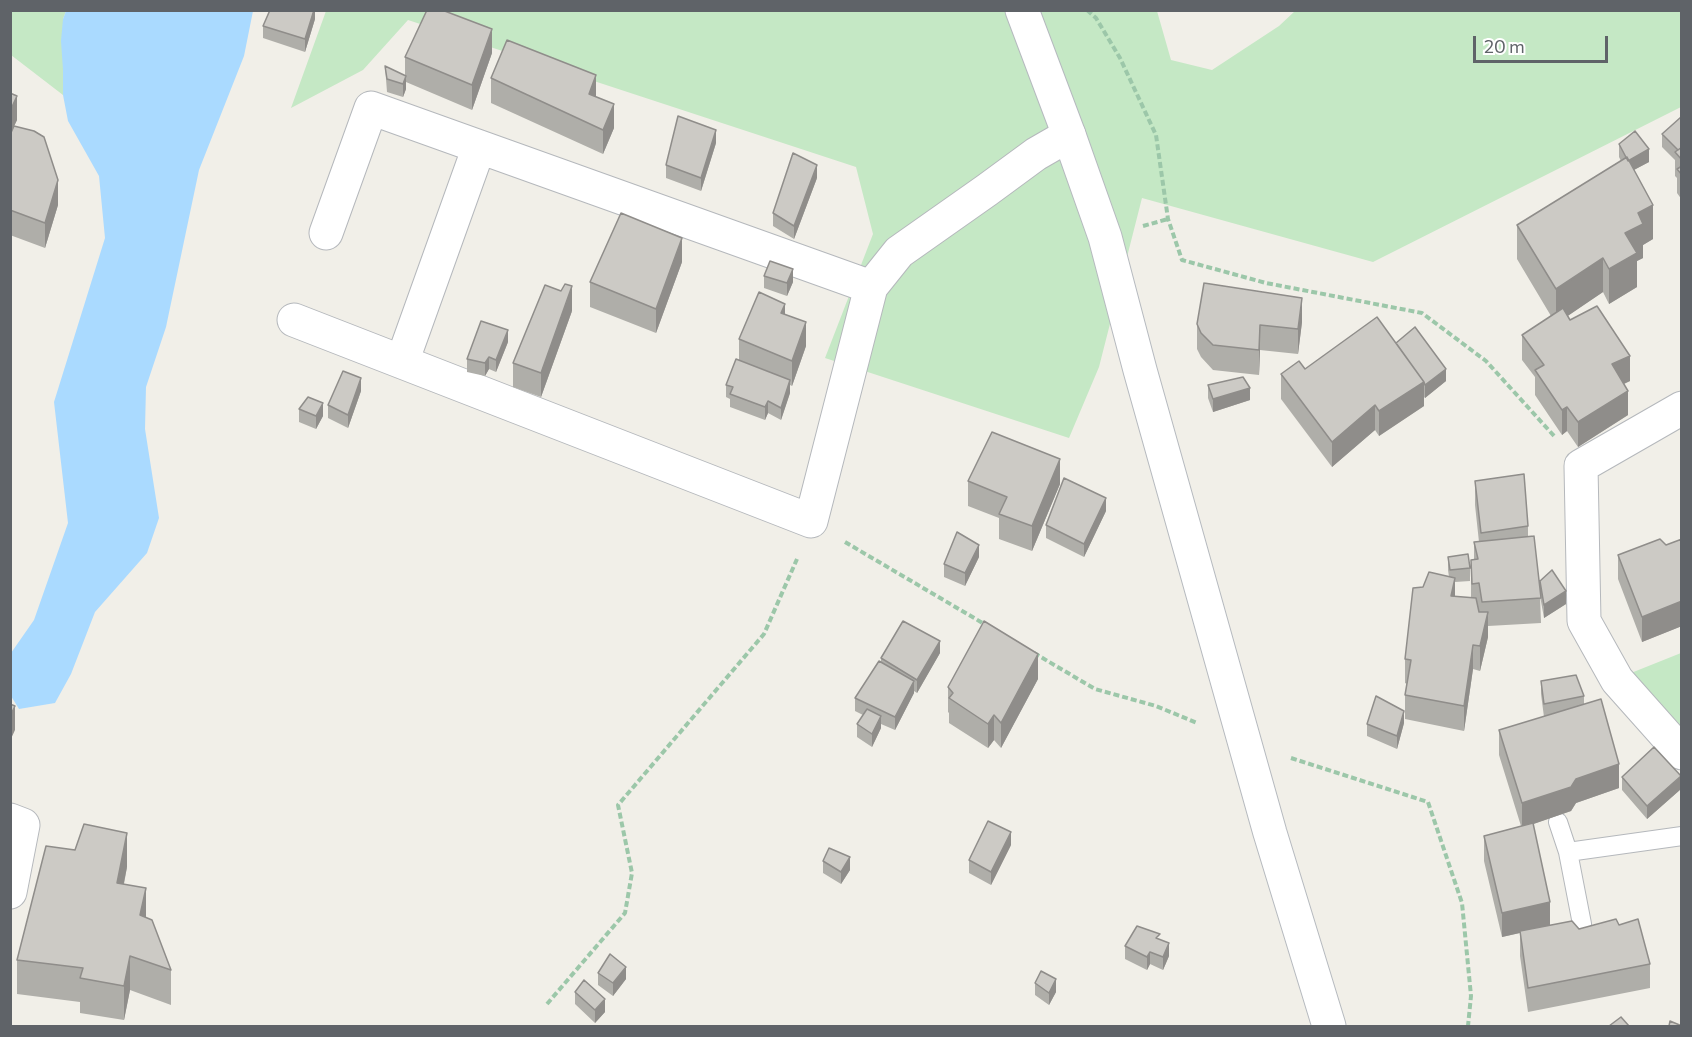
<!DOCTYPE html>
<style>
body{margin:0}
#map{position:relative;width:1692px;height:1037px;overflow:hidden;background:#f1efe8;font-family:Commissioner,sans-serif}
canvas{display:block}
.frame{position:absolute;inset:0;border:12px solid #5f6368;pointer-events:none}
.scale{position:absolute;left:1473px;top:36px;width:135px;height:27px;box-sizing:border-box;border:3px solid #5f6368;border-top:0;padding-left:8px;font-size:18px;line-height:21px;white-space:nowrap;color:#5f6368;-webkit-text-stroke:4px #fff;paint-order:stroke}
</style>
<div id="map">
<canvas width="1692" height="1037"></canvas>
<div class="frame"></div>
<div class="scale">20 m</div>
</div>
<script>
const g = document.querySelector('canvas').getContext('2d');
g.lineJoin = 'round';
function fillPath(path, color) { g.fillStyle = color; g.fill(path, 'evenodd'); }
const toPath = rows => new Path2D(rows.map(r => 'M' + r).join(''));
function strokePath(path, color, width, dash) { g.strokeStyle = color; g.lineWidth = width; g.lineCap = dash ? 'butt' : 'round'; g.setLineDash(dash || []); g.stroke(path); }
fillPath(toPath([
 [10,11,66,11,63,19,63,95,11,55],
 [326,11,1157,11,1171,60,1212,70,1279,26,1295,11,1681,11,1681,107,1373,262,1142,198,1099,367,1069,438,825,358,873,234,856,167,408,20,363,70,291,108],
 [1681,653,1681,734,1631,673]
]), '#c5e8c5');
fillPath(toPath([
 [66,11,253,11,244,56,199,170,166,327,146,387,145,429,159,518,147,553,95,612,71,674,55,703,19,709,11,696,11,653,34,620,68,523,54,402,105,238,99,176,68,121,63,95,63,70,61,41,63,19]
]), '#aadaff');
const lane = toPath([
 [1558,822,1568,852,1582,924],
 [1568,852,1682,836]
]);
const street = toPath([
 [326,233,371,108,871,287],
 [294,320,811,521,871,287,899,252,987,190,1036,154,1069,135],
 [402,362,479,147],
 [1682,408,1581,466,1584,621,1617,680,1682,753],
 [10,820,23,825,10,892]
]);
const secondary = toPath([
 [1022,10,1069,135,1105,237,1140,370,1270,833,1329,1026]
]);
strokePath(lane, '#b5b8bc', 20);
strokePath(street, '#b5b8bc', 35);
strokePath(secondary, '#b6babf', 35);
strokePath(toPath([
 [1087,10,1096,18,1120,58,1156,135,1168,219,1182,260,1266,283,1422,313,1486,361,1555,437],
 [1143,226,1168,219],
 [845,542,986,625],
 [1034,653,1095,689,1156,706,1197,723],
 [1291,758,1428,802,1462,903,1471,996,1468,1026],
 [547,1004,625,913,632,873,618,805,764,634,797,559]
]), '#9cc7a9', 4, [6, 3]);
strokePath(lane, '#fff', 18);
strokePath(street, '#fff', 33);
strokePath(secondary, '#fff', 33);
fillPath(toPath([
 [315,10,315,19,305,52,263,38,263,26],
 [492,53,472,110,406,82,406,89,403,97,387,92,385,66,405,76,405,57],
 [491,78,596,97,614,128,603,154,491,103],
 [10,93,17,120,14,126,58,205,45,248,10,235],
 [1682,118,1682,200,1677,193,1677,178,1675,176,1675,160,1662,147,1662,134],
 [716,143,701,191,666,178,666,165],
 [1619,144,1649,162,1634,170,1653,239,1643,245,1643,258,1637,261,1637,287,1609,304,1603,292,1567,316,1570,320,1630,381,1624,384,1628,415,1578,447,1567,431,1562,435,1535,395,1535,377,1522,360,1522,335,1551,316,1517,259,1517,225,1621,161,1619,157],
 [817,178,794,239,773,226,773,213],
 [682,262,656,333,590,307,590,282],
 [764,276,793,282,787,296,764,288],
 [572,311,541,397,513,387,513,363],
 [785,314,806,346,792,386,790,385,790,393,781,420,768,413,765,420,730,407,730,399,726,397,726,385,739,361,739,339],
 [1302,322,1298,354,1260,350,1259,375,1213,370,1201,357,1197,349,1197,324],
 [508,342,496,372,489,369,485,376,467,372,467,359],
 [1396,343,1446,381,1425,398,1424,397,1424,406,1379,436,1375,430,1332,467,1281,399,1281,374,1305,369],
 [1208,385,1250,400,1213,412,1208,398],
 [361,391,348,428,328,418,328,405],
 [299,409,323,416,316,429,299,422],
 [968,481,1060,484,1032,551,999,539,999,518,968,506],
 [1475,481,1528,526,1528,537,1540,593,1540,581,1566,604,1544,618,1540,596,1541,623,1488,626,1488,637,1480,671,1473,669,1464,731,1405,719,1405,695,1407,684,1405,683,1405,659,1423,587,1449,577,1448,570,1448,557,1470,568,1470,581,1455,582,1455,596,1471,598,1471,560,1474,559,1474,542,1479,542,1475,505],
 [1106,511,1084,557,1046,538,1046,525],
 [1682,539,1682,626,1642,642,1618,579,1618,555,1666,545],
 [979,557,965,586,944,577,944,564],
 [940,653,917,693,914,691,914,693,895,730,881,724,881,728,872,747,857,737,857,724,863,715,855,711,855,698,881,662,881,658],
 [1038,679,1001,748,994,740,988,748,949,723,949,713,948,712,948,687],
 [1541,681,1584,696,1584,704,1619,788,1576,803,1571,811,1533,824,1550,925,1579,929,1619,925,1650,964,1650,988,1528,1012,1520,956,1520,933,1502,937,1484,861,1484,836,1521,826,1499,755,1499,730,1544,717,1541,694],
 [1404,723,1397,749,1367,736,1367,724],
 [1622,777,1681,789,1647,819,1622,790],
 [1011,845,991,885,969,873,969,860],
 [823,861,850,870,841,884,823,873],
 [127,867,124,884,171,970,171,1005,130,990,124,1020,80,1013,80,1002,17,994,17,960],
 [1160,940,1169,956,1163,970,1150,964,1147,970,1125,959,1125,946],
 [598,973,626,979,613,996,598,985],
 [1035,983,1056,992,1049,1005,1035,995],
 [575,992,605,1012,595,1023,575,1004]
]), '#afaea9');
fillPath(toPath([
 [314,10,315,10,315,19,305,52,305,39],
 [492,29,492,53,472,110,472,85],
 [596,75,596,100,589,94],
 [406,76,406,89,403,97,403,84],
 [17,96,17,120,10,135,10,111],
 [614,104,614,128,603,154,603,130],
 [716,130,716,143,701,191,701,178],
 [1649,149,1649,162,1628,173,1628,161],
 [817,165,817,178,794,239,794,226],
 [58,180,58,205,45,248,45,223],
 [1653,205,1653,239,1643,245,1643,258,1637,261,1637,287,1609,304,1609,269,1625,233,1638,213],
 [682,238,682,262,656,333,656,309],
 [1603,258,1603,292,1556,324,1556,289],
 [793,269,793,282,787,296,787,283],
 [572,286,572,311,541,397,541,373],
 [1302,298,1302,322,1298,354,1298,329],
 [785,304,785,328,781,313],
 [806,322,806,346,792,386,792,361],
 [1260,325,1260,350,1259,375,1259,350],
 [508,330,508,342,496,372,496,360],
 [1630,356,1630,381,1612,389,1612,364],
 [489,357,489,369,485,376,485,363],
 [1446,369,1446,381,1425,398,1425,385],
 [361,378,361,391,348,428,348,415],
 [790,380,790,393,781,420,781,408],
 [1424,382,1424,406,1379,436,1379,411],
 [1250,388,1250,400,1213,412,1213,399],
 [1628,391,1628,415,1578,447,1578,422],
 [768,401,768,413,765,420,765,407],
 [323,403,323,416,316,429,316,416],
 [1375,405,1375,430,1332,467,1332,442],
 [1567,407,1567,431,1562,435,1562,410],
 [1060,459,1060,484,1032,551,1032,526],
 [1106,498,1106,511,1084,557,1084,544],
 [979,545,979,557,965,586,965,573],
 [1455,578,1455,602,1451,596],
 [1566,591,1566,604,1544,618,1544,605],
 [1682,601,1682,626,1642,642,1642,617],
 [1488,612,1488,637,1480,671,1480,646],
 [940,641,940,653,917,693,917,680],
 [1473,645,1473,669,1464,731,1464,706],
 [1038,654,1038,679,1001,748,1001,723],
 [914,681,914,693,895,730,895,717],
 [15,706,15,730,10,741,10,716],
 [1404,711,1404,723,1397,749,1397,736],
 [994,715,994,740,988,748,988,724],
 [881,716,881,728,872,747,872,734],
 [1619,764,1619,788,1576,803,1571,811,1522,828,1522,803,1576,779],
 [1681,776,1681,789,1647,819,1647,806],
 [1011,832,1011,845,991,885,991,872],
 [127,833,127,867,117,917,117,883],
 [850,857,850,870,841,884,841,872],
 [146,888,146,923,140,915],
 [1550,902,1550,926,1502,937,1502,913],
 [1169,943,1169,956,1163,970,1163,957],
 [1150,952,1150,964,1147,970,1147,957],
 [130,956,130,990,124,1020,124,986],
 [626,967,626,979,613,996,613,983],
 [1056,979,1056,992,1049,1005,1049,993],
 [605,999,605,1012,595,1023,595,1010]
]), '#8f8d8a');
const building = toPath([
 [270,10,314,10,305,39,263,26,270,10],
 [427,10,442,10,492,29,472,85,405,57,427,10],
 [507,40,596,75,589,94,614,104,603,130,491,78,507,40],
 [385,66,406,76,403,84,387,79,385,66],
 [10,93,17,96,10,111,10,93],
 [678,116,716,130,701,178,666,165,678,116],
 [1681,117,1682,147,1678,150,1662,134,1681,117],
 [14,126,34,131,44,137,58,180,45,223,10,210,10,135,14,126],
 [1635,131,1649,149,1628,161,1619,144,1635,131],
 [1682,147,1682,160,1675,152,1682,147],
 [793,153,817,165,794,226,773,213,793,153],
 [1627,157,1653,205,1638,213,1643,224,1625,233,1637,253,1609,269,1603,258,1556,289,1517,225,1627,157],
 [1682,166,1682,175,1677,169,1682,166],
 [621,213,682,238,656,309,590,282,621,213],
 [770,261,793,269,787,283,764,276,770,261],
 [1204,283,1302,298,1298,329,1260,325,1259,350,1213,345,1201,333,1197,324,1204,283],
 [565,284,572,286,541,373,513,363,545,285,561,291,565,284],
 [759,292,785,304,781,313,806,322,792,361,739,339,759,292],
 [1597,306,1630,356,1612,364,1628,391,1578,422,1567,407,1562,410,1535,370,1544,365,1522,335,1563,308,1570,320,1597,306],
 [1377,317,1424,382,1379,411,1375,405,1332,442,1281,374,1299,361,1305,369,1377,317],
 [481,321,508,330,496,360,489,357,485,363,467,359,481,321],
 [1415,327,1446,369,1425,385,1424,382,1396,343,1415,327],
 [736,359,790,380,781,408,768,401,765,407,730,394,733,387,726,385,736,359],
 [343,371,361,378,348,415,328,405,343,371],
 [1243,377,1250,388,1213,399,1208,385,1243,377],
 [308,397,323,403,316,416,299,409,308,397],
 [992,432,1060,459,1032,526,999,514,1007,497,968,481,992,432],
 [1524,474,1528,526,1481,533,1475,481,1524,474],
 [1064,478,1106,498,1084,544,1046,525,1064,478],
 [957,532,979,545,965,573,944,564,957,532],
 [1534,536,1541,598,1482,602,1479,583,1472,584,1471,560,1478,559,1474,542,1534,536],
 [1660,539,1666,545,1682,539,1682,601,1642,617,1618,555,1660,539],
 [1468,554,1470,568,1450,570,1448,557,1468,554],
 [1552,570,1566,591,1544,605,1540,581,1552,570],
 [1429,572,1455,578,1451,596,1476,598,1479,612,1488,612,1480,646,1473,645,1464,706,1405,695,1411,660,1405,659,1413,588,1423,587,1429,572],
 [903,621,940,641,917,680,881,658,903,621],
 [984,621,1038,654,1001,723,994,715,988,724,949,698,953,693,948,687,984,621],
 [879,661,914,681,895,717,855,698,879,661],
 [1576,675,1584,696,1544,704,1541,681,1576,675],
 [1376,696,1404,711,1397,736,1367,724,1376,696],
 [1601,699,1619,764,1576,779,1571,787,1522,803,1499,730,1601,699],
 [10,704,15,706,10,716,10,704],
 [867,709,881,716,872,734,857,724,867,709],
 [1654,747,1681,776,1647,806,1622,777,1654,747],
 [988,821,1011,832,991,872,969,860,988,821],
 [1533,823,1550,902,1502,913,1484,836,1533,823],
 [84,824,127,833,117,883,146,888,140,915,152,920,171,970,130,956,124,986,80,978,83,968,17,960,46,846,75,850,84,824],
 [829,848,850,857,841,872,823,861,829,848],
 [1616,919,1619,925,1638,919,1650,964,1528,988,1520,931,1572,921,1579,929,1616,919],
 [1137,926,1160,934,1156,938,1169,943,1163,957,1150,952,1147,957,1125,946,1137,926],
 [610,954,626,967,613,983,598,973,610,954],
 [1041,971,1056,979,1049,993,1035,983,1041,971],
 [584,980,605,999,595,1010,575,992,584,980],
 [1621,1017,1629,1026,1609,1026,1621,1017],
 [1670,1021,1682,1026,1669,1026,1670,1021]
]);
fillPath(building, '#cccac5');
strokePath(building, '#8f8d8a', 1.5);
</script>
